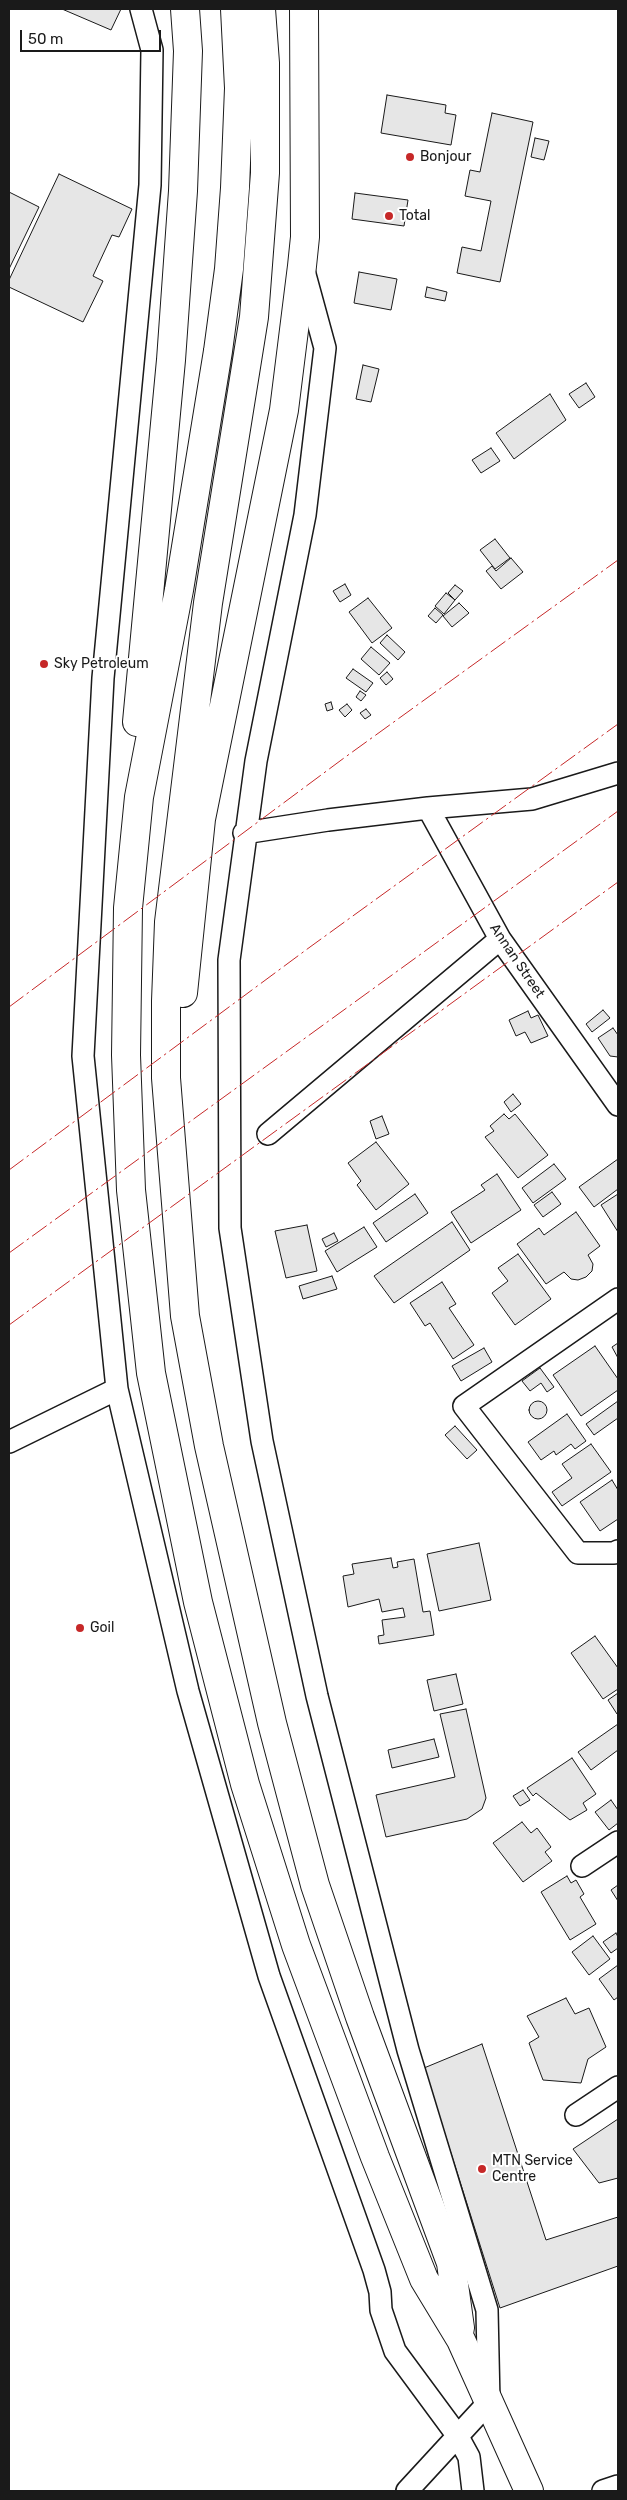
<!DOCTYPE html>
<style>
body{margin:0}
#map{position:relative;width:627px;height:2500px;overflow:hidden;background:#fff;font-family:Rubik,sans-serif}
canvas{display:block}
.frame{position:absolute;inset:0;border:10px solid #1a1a1a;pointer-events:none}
.scale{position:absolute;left:20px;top:30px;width:141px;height:22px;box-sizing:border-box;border:2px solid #1a1a1a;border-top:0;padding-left:6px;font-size:15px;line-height:18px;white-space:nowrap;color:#1a1a1a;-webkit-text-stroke:4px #fff;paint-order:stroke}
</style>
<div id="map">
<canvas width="627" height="2500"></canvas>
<div class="frame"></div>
<div class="scale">50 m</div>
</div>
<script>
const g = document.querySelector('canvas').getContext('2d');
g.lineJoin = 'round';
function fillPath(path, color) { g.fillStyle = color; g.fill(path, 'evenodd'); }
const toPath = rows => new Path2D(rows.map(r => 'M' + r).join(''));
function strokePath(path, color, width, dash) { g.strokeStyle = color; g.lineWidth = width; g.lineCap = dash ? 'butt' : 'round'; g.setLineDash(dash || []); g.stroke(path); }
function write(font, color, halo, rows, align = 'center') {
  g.font = font + ' Rubik,sans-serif'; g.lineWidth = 4; g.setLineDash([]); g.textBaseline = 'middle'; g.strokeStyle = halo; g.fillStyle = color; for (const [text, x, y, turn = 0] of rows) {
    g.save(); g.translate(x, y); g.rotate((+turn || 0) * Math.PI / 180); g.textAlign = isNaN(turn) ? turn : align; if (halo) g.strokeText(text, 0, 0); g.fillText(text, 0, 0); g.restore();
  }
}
const building = toPath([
 [62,9,121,9,111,30,62,9],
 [387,95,446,105,445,113,456,115,451,145,381,133,387,95],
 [492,113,533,122,500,282,457,273,462,247,481,251,491,201,465,196,470,170,480,172,492,113],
 [535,138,549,141,544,160,531,157,535,138],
 [59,174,132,209,119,237,112,235,93,276,103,281,83,322,9,287,9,280,59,174],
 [9,192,39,207,9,269,9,192],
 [355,193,408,200,404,226,352,219,355,193],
 [359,272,397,279,391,310,354,303,359,272],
 [427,287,447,292,445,301,425,297,427,287],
 [363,365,379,369,371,402,356,399,363,365],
 [586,383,595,397,579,408,569,394,586,383],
 [550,394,566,420,514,459,496,433,550,394],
 [491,448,500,461,481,473,472,460,491,448],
 [495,539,510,558,495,569,480,550,495,539],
 [511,558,523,572,501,589,486,571,492,566,496,571,511,558],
 [345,584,351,595,340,602,333,591,345,584],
 [455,585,463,591,455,600,448,593,455,585],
 [446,593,455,600,444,614,435,606,446,593],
 [368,598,392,628,372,643,349,612,368,598],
 [459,603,469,613,452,627,443,616,459,603],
 [435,608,443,615,436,623,428,616,435,608],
 [387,635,405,652,398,660,380,643,387,635],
 [371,647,390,663,379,675,361,659,371,647],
 [353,669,373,683,366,692,346,678,353,669],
 [387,672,393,679,386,685,380,678,387,672],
 [360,691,366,695,361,701,356,697,360,691],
 [331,702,333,709,327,711,325,704,331,702],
 [347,704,352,710,345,717,339,710,347,704],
 [366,709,371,715,365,719,360,713,366,709],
 [603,1010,610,1018,592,1032,586,1024,603,1010],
 [528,1011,531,1018,538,1015,548,1036,531,1043,525,1032,516,1036,509,1020,528,1011],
 [613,1028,618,1035,618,1057,610,1056,598,1038,613,1028],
 [513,1094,521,1104,511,1112,504,1102,513,1094],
 [504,1114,509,1119,515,1114,548,1155,518,1178,485,1137,494,1131,490,1126,504,1114],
 [382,1116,389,1134,376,1139,370,1121,382,1116],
 [376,1142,409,1184,376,1210,357,1185,361,1181,348,1163,376,1142],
 [618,1159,618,1189,594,1207,579,1187,618,1159],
 [554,1164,566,1179,533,1203,522,1188,554,1164],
 [497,1174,521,1210,471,1243,451,1212,485,1190,481,1185,497,1174],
 [552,1192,561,1204,543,1217,534,1205,552,1192],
 [415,1194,428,1213,386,1242,373,1223,415,1194],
 [618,1194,618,1232,601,1205,618,1194],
 [576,1212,600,1246,588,1255,593,1264,592,1271,586,1277,578,1280,571,1279,564,1272,546,1284,517,1244,539,1228,544,1235,576,1212],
 [452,1222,470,1250,394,1303,374,1276,452,1222],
 [307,1225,317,1271,286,1278,275,1231,307,1225],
 [364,1227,377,1247,337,1272,325,1251,364,1227],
 [334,1233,338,1241,326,1247,322,1239,334,1233],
 [518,1254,551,1299,515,1325,492,1293,508,1281,498,1268,518,1254],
 [332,1276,337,1289,303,1299,299,1286,332,1276],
 [442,1282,456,1304,449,1308,474,1345,453,1359,430,1323,425,1326,410,1303,442,1282],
 [618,1343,618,1358,612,1347,618,1343],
 [595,1346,618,1379,618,1390,581,1416,553,1375,595,1346],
 [484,1348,492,1362,461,1381,452,1366,484,1348],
 [540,1368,554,1387,547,1392,541,1383,530,1391,522,1381,540,1368],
 [618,1401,618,1418,594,1435,586,1424,618,1401],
 '529 1410a9 9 0 1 1 18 0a9 9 0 1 1-18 0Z',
 [567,1414,586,1441,575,1449,571,1444,556,1455,554,1451,541,1460,528,1442,567,1414],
 [455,1426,477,1450,467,1459,445,1435,455,1426],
 [591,1444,611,1472,562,1506,552,1492,572,1478,562,1464,591,1444],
 [612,1480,618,1490,618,1519,600,1531,580,1502,612,1480],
 [479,1543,491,1600,439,1611,427,1554,479,1543],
 [391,1558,393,1568,398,1567,397,1562,414,1559,423,1612,430,1611,434,1635,379,1644,378,1636,384,1635,382,1620,405,1617,403,1608,382,1612,379,1599,348,1607,343,1576,354,1574,352,1564,391,1558],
 [595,1636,618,1668,618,1689,603,1699,571,1653,595,1636],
 [456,1674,463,1704,434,1711,427,1680,456,1674],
 [618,1693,618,1714,617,1714,608,1700,618,1693],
 [466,1709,486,1798,482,1809,467,1819,386,1837,376,1795,455,1777,440,1714,466,1709],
 [618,1724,618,1750,591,1770,578,1752,618,1724],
 [434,1739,439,1757,392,1768,388,1750,434,1739],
 [572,1758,596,1794,583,1803,587,1810,570,1820,536,1793,533,1796,527,1788,572,1758],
 [523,1790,530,1800,520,1806,513,1796,523,1790],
 [611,1800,618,1810,618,1823,609,1830,595,1812,611,1800],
 [522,1822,531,1833,537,1828,551,1847,545,1852,552,1861,523,1882,493,1843,522,1822],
 [567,1876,571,1883,576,1880,584,1894,580,1897,596,1924,570,1940,541,1892,567,1876],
 [618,1885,618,1901,611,1890,618,1885],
 [616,1933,618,1937,618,1948,611,1953,603,1942,616,1933],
 [593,1936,610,1959,589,1975,572,1952,593,1936],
 [618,1965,618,1997,614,2000,599,1979,618,1965],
 [566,1998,575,2014,589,2008,606,2047,588,2059,581,2083,543,2080,529,2043,539,2037,527,2016,566,1998],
 [482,2044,546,2240,618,2217,618,2266,500,2308,424,2068,482,2044],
 [618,2119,618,2178,599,2183,573,2149,618,2119]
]);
fillPath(building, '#e6e6e6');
strokePath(building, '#1a1a1a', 1);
const minor = toPath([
 [141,9,152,50,150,185,103,678,83,1056,117,1389,188,1691,269,1976,374,2270,380,2292,381,2310,395,2351,457,2435,469,2457,473,2491],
 [304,271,325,348,305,515,256,761,229,960,230,1228,262,1441,317,1696,408,2050,487,2310,489,2402,407,2491],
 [428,808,500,939,618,1105],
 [244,833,328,820,428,808,532,799,618,773],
 [268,1134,500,939],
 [618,1299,464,1406,578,1553,614,1553,618,1551],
 [9,1442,117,1389],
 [582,1866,618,1842],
 [576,2115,618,2087],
 [603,2491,618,2486]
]);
const highway = toPath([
 [235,9,239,88,235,188,229,269,218,351,179,590,139,797,128,908,126,1055,131,1190,151,1373,198,1602,245,1784,296,1945,375,2157,424,2279,461,2340,529,2491],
 [261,9,265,63,265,173,254,317,208,603,169,922,166,1001,166,1078,185,1316,209,1446,272,1723,315,1885,360,2017,451,2263,460,2328],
 [137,722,171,360,183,191,188,51,185,9],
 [183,993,201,819,284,410,302,266,305,237,304,9]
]);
strokePath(minor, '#1a1a1a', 24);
strokePath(highway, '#1a1a1a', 30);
strokePath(minor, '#fff', 21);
strokePath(highway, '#fff', 28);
strokePath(toPath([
 [9,1007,344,758,618,560],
 [9,1170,310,947,618,724],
 [9,1253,618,811],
 [9,1325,618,882]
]), '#c62828', 1, [18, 4, 2.5, 4]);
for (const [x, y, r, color] of [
 [410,157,5,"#c62828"],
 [389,216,5,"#c62828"],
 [44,664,5,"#c62828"],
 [80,1628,5,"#c62828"],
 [482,2169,5,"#c62828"]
]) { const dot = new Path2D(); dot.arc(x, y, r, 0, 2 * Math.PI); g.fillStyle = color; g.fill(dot); strokePath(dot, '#fff', 2); }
write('14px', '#1a1a1a', '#fff', [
 ["Bonjour",420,157],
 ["Total",399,216],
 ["Sky Petroleum",54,664],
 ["Goil",90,1628],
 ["MTN Service",492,2161],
 ["Centre",492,2177]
], 'left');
write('14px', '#1a1a1a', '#fff', [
 ["Annan Street",517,961,56]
]);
</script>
